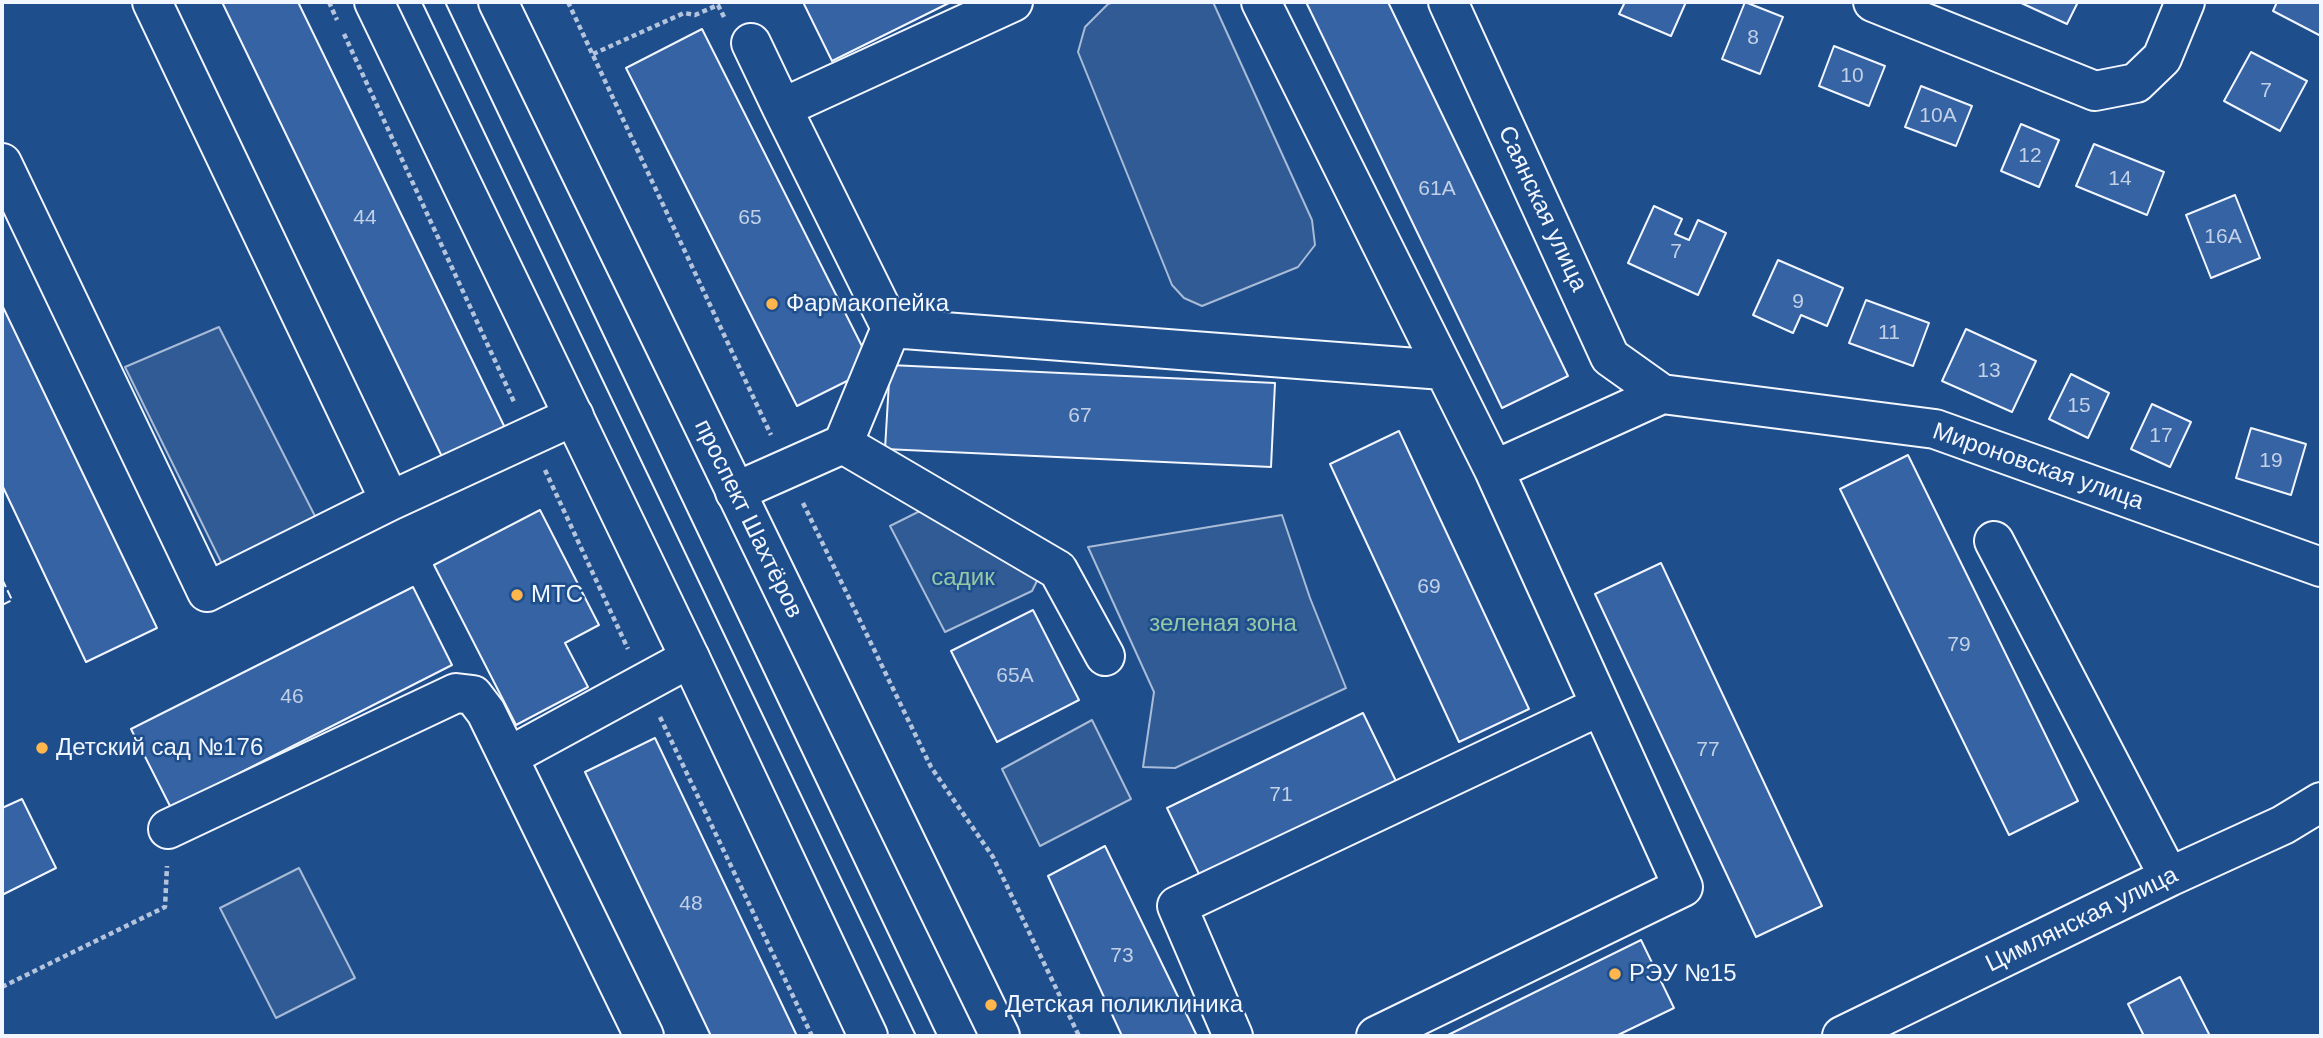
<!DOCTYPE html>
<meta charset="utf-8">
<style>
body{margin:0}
#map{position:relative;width:2323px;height:1038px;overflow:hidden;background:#1f4e8c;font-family:Arial,sans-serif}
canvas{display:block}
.frame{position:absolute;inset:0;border:4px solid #f2f6ff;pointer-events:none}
</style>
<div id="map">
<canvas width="2323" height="1038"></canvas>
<div class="frame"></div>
</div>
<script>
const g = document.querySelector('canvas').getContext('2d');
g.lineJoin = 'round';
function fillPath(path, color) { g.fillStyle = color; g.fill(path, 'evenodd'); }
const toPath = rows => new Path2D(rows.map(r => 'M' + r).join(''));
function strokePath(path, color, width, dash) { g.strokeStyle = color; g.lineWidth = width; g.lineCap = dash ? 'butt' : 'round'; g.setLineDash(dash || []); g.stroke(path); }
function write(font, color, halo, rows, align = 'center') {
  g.font = font + ' Arial,sans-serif'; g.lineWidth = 5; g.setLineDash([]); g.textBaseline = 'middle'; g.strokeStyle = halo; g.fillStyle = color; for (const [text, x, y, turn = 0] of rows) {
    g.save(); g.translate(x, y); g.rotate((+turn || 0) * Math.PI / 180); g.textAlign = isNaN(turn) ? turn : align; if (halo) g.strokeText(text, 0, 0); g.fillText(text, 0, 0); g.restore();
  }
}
const green = toPath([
 [1114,2,1213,2,1312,220,1315,245,1298,267,1202,306,1184,298,1172,285,1078,52,1085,27,1108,4,1114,2],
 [219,327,319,524,224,568,125,367,219,327],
 [922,510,1040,575,1032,591,945,632,890,526,922,510],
 [1282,515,1310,598,1346,688,1175,768,1143,767,1154,692,1088,547,1282,515],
 [1092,720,1131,799,1040,846,1002,769,1092,720],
 [299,868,355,978,276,1018,220,908,299,868]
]);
fillPath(green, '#305b95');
strokePath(green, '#a8bbd7', 2);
const building = toPath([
 [222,2,298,2,508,434,446,465,222,2],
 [803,2,951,2,832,61,803,2],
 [1306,2,1388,2,1568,376,1502,408,1306,2],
 [1625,2,1686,2,1671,36,1619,14,1625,2],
 [1745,2,1783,17,1760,74,1722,59,1745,2],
 [2019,2,2078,2,2067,24,2019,2],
 [2277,2,2321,2,2321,36,2273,11,2277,2],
 [702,29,873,368,797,406,626,68,702,29],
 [1834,46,1885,66,1869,106,1819,86,1834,46],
 [2251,52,2307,81,2280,131,2224,101,2251,52],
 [1921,86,1972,106,1956,146,1905,127,1921,86],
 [2021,124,2059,140,2039,187,2001,171,2021,124],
 [2094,144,2164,172,2147,215,2076,186,2094,144],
 [2235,195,2260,258,2211,278,2186,215,2235,195],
 [1654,206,1682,219,1675,234,1689,240,1698,220,1726,233,1698,295,1628,263,1654,206],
 [1778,260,1843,288,1827,326,1801,315,1793,333,1753,315,1778,260],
 [1866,300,1929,323,1913,366,1849,343,1866,300],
 [2,305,157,628,86,662,2,485,2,305],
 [1966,329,2036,361,2012,412,1942,381,1966,329],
 [890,365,1275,383,1271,467,885,449,890,365],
 [2071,374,2109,393,2088,438,2049,419,2071,374],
 [2152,404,2191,422,2170,467,2131,449,2152,404],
 [2251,428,2306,444,2291,495,2236,478,2251,428],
 [1399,431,1529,709,1459,742,1330,464,1399,431],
 [1908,455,2078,801,2009,835,1840,489,1908,455],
 [540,510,599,625,565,643,588,687,516,725,434,565,540,510],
 [1661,563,1822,906,1756,937,1595,594,1661,563],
 [413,587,452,665,171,808,131,729,413,587],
 [1033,610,1079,700,997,742,951,651,1033,610],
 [1363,713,1396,781,1200,876,1167,808,1363,713],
 [655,738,797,1036,711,1036,585,772,655,738],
 [22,799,56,868,2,895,2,808,22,799],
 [1105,846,1197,1036,1122,1036,1048,876,1105,846],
 [1641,940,1674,1008,1616,1036,1446,1036,1641,940],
 [2180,977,2210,1036,2144,1036,2128,1004,2180,977]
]);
fillPath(building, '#3563a3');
strokePath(building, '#f2f6ff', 2);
const minor = toPath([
 [1261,2,1494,470,1662,394],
 [1448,2,1610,357,1662,394,1935,429,2321,567],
 [1873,2,2095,91,2136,83,2162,58,2185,2],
 [751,43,782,108],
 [2,163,207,592,390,501,152,2],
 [891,328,782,108,1013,2],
 [843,444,891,328,1443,370],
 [735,492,843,444,1058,570,1105,656],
 [390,501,574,416],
 [1994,541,2169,877],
 [508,757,644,1036],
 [168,829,456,693,473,695,486,712,508,757,690,658],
 [1233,1036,1177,906,1600,706],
 [1376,1036,1683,887,1494,470],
 [1842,1036,2169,877,2283,825,2321,802]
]);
const major = toPath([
 [374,2,690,658,868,1036],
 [498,2,1000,1036]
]);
strokePath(minor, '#f2f6ff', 42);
strokePath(major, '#f2f6ff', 42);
strokePath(toPath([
 [329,2,337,20],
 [568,2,771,435],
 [344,34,515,404],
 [593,54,684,13,695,15,718,5,724,17],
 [545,470,628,649],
 [803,503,931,767,993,857,1079,1036],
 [660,717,812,1036],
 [2,987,165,907,167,866]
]), '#b3c4dc', 4.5, [5, 3.5]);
strokePath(minor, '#1f4e8c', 38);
strokePath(major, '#1f4e8c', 38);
strokePath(toPath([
 [422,2,916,1036],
 [445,2,937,1036]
]), '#f2f6ff', 2);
strokePath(toPath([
 [2,579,12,600,2,605]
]), '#f2f6ff', 2, [9, 3.5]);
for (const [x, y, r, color] of [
 [772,304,7,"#ffb74d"],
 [517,595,7,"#ffb74d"],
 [42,748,7,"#ffb74d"],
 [1615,974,7,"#ffb74d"],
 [991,1005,7,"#ffb74d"]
]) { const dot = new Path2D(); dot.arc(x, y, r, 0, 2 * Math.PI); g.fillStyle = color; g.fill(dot); strokePath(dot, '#1f4e8c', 2.5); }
write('21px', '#c3d1e8', null, [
 ["8",1753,38],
 ["10",1852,76],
 ["7",2266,91],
 ["10А",1938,116],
 ["12",2030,156],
 ["14",2120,179],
 ["61А",1437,189],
 ["44",365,218],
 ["65",750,218],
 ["16А",2223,237],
 ["7",1676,252],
 ["9",1798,302],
 ["11",1889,333],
 ["13",1989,371],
 ["15",2079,406],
 ["67",1080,416],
 ["17",2161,436],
 ["19",2271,461],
 ["69",1429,587],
 ["79",1959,645],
 ["65А",1015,676],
 ["46",292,697],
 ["77",1708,750],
 ["71",1281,795],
 ["48",691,904],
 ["73",1122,956]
]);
write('24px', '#f2f6ff', '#1f4e8c', [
 ["Саянская улица",1542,209,65],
 ["Мироновская улица",2038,467,19],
 ["проспект Шахтёров",748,519,64],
 ["Цимлянская улица",2082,920,-26]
]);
write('24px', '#f2f6ff', '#1f4e8c', [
 ["Фармакопейка",786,304],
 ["МТС",531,595],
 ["Детский сад №176",56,748],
 ["РЭУ №15",1629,974],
 ["Детская поликлиника",1005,1005]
], 'left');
write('24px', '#97c8a6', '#1f4e8c', [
 ["садик",963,578],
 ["зеленая зона",1223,624]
]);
</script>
